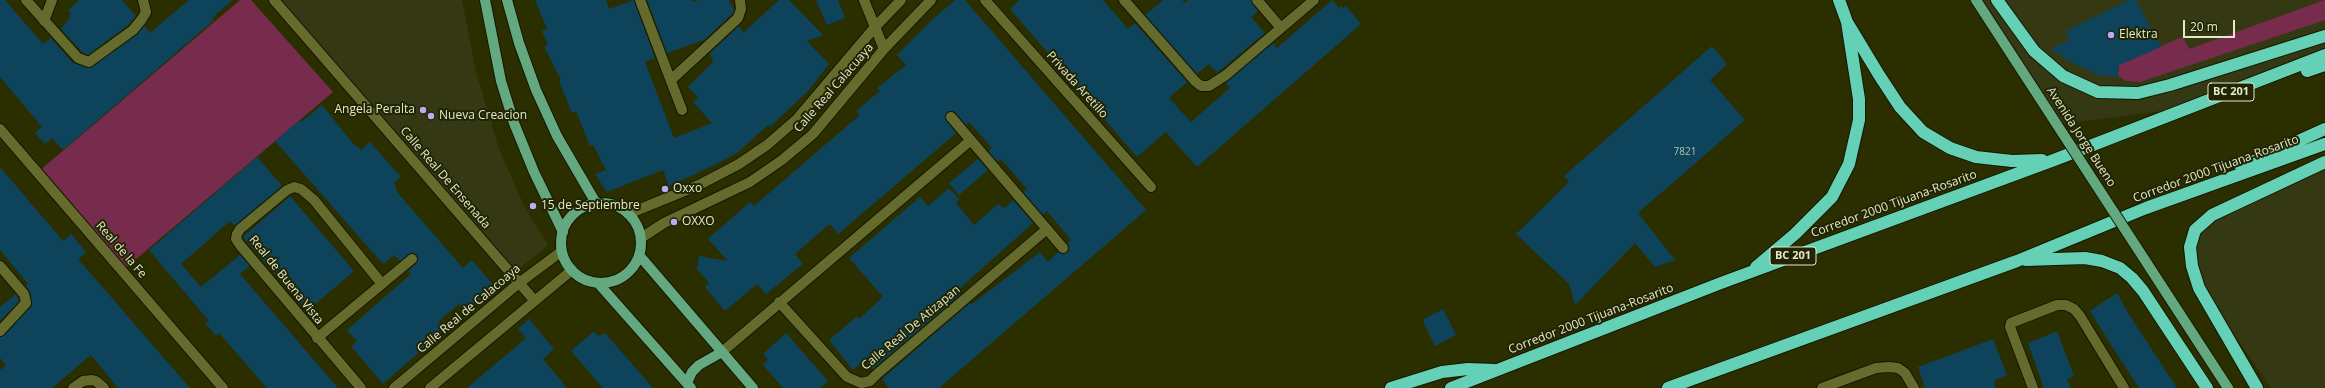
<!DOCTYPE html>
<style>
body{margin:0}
#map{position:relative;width:2325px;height:388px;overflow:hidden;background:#2b2f00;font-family:"Open Sans",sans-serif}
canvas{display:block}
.scale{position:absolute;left:2183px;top:20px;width:52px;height:18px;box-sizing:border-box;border:2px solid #e4eac9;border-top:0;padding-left:5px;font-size:12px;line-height:14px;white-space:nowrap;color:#e4eac9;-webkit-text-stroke:3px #212504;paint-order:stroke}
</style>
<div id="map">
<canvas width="2325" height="388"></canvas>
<div class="scale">20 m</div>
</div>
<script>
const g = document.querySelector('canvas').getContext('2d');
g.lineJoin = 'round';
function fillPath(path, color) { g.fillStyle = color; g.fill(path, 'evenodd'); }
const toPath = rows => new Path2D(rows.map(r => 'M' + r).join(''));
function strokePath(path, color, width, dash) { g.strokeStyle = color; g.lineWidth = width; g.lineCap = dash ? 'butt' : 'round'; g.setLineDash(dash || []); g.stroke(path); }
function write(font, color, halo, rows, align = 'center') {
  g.font = font + ' "Open Sans",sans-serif'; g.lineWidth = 4; g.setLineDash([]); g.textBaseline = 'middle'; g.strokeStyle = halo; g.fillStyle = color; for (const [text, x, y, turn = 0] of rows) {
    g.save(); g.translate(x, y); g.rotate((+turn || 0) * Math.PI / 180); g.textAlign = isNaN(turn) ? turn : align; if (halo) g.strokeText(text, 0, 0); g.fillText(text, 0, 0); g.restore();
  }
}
fillPath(toPath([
 [271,0,462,0,476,72,499,149,525,208,548,245,514,273],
 [1978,0,2325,0,2325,51,2185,108,2061,124],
 [2325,164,2325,388,2271,388,2209,298,2195,269,2195,242,2200,226]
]), '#353913');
fillPath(toPath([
 [240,0,251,0,333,92,122,271,38,172],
 [2325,0,2325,20,2140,82,2126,81,2118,76,2119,65,2177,39,2183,37,2189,49]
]), '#772b4d');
fillPath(toPath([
 [0,0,5,0,43,44,51,38,73,63,90,68,137,35,144,26,150,33,189,0,232,0,212,18,214,20,63,150,52,138,45,144,35,133,42,127,0,77],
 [79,0,122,0,136,16,128,25,88,55,82,52,61,29,70,18,69,16,71,14,68,10],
 [535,0,606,0,609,9,634,0,655,58,645,62,674,138,712,123,693,102,698,97,688,87,713,62,710,53,739,26,743,33,779,0,789,0,823,35,807,41,829,64,808,91,770,127,768,125,737,153,721,162,669,186,663,170,607,192,595,174,606,170,593,145,590,146,576,111,572,113,559,81,561,80,544,47,548,45,542,31,547,29],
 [647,0,692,0,693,2,699,0,729,0,734,11,732,14,704,40,667,53],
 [816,0,838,0,845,18,827,25],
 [955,0,965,0,1146,210,939,388,889,388,882,379,970,303,972,304,1040,252,1048,262,1058,252,1065,254,1069,250,1068,243,1071,240,1047,211,1043,215,1023,192,1027,189,1001,159,998,162,988,151,992,148,971,124,969,123,966,125,956,113,949,111,945,118,956,133,838,234,831,225,827,226,795,254,803,264,766,294,757,284,725,311,705,287,709,283,697,269,699,256,728,261,708,239,750,202,754,206,860,115,856,111,880,91,877,88,906,65,897,55,932,20],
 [1019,0,1103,0,1128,29,1135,23,1187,82,1169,98,1191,122,1230,88,1226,83,1273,43,1277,48,1332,0,1339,8,1341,6,1343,9,1346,6,1361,24,1197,167,1166,132,1137,157,1010,9],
 [1163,0,1182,0,1185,3,1188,0,1251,0,1258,11,1251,17,1265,33,1217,73,1209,64,1197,74,1145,15],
 [2129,0,2136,0,2161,47,2119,65,2118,77,2098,75,2071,62,2051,49,2069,40,2066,31],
 [1712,46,1727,64,1710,80,1745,120,1638,213,1675,260,1655,267,1635,243,1575,305,1569,284,1516,234,1569,182,1564,176],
 [322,105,355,146,356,145,361,150,370,142,401,177,394,182,397,192,463,268,472,260,495,287,465,312,459,304,439,321,442,332,383,384,351,346,357,341,347,330,411,274,408,271,416,264,418,258,415,253,411,253,400,261,394,255,383,264,275,141,300,120,301,122],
 [257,157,282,186,234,226,230,221,181,264,201,287,240,255,250,266,240,274,338,388,267,388,219,333,216,336,205,323,209,321,149,250],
 [978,159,988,170,959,195,949,183],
 [0,167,63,241,71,234,86,252,78,259,190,388,118,388,91,355,52,388,0,388,0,370,6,365,0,358,0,337,5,335,31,307,32,302,30,292,26,286,28,284,0,250],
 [949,188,959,199,956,203,974,225,998,204,1004,208,1013,200,1033,223,959,289,962,293,873,369,864,360,853,370,829,340,857,316,859,319,883,297,849,258,920,197,928,206],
 [290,196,354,271,307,311,243,237],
 [2117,293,2128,313,2177,388,2139,388,2113,348,2090,311],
 [16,294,19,301,0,321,0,307],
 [1443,309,1456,335,1435,346,1424,324,1424,319],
 [529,319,554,349,543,359,567,388,467,388,526,338,518,329],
 [594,331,598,336,605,333,653,388,603,388,571,351],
 [2057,331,2074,376,2067,379,2071,388,2044,388,2028,343],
 [786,333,828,381,820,388,783,388,763,365,768,359,763,354],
 [1993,339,2007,375,1995,380,1996,382,1994,383,1996,388,1925,388,1918,367]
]), '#0e435c');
const minor = toPath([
 [26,0,78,58,89,62,133,30,142,19,146,12,143,0],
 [274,0,534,300],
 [640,0,682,110],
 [864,0,884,49],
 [985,0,1151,187],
 [1124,0,1195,81,1201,86,1209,86,1226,75,1314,0],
 [1257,0,1281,28],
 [44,21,52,0],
 [671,80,738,18,741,9,740,0],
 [951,117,1063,248],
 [0,129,223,388],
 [628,214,699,185,739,164,767,145,797,119,875,27,901,0],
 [641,238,664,223,750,182,782,160,813,134,884,49,931,0],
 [0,266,24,294,26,303,0,331],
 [779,302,847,377,861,383,870,381,877,374,1047,229],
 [317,338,412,259],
 [722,352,971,140],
 [73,388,83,381,92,380,96,381,104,388],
 [361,388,240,245,236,239,237,234,240,229,287,190,294,187,301,189,314,200,382,284],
 [394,388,519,283,562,251],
 [430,388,572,270],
 [1822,388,1876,368,1889,367,1898,368,1905,373,1914,388],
 [2033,388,2010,327,2011,323,2016,321,2057,305,2066,305,2074,309,2080,316,2124,388]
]);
const major = toPath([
 [485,0,501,81,514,123,534,172,563,232],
 [507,0,519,43,536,90,557,136,596,203],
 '561 243a40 40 0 1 1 80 0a40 40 0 1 1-80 0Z',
 [639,255,753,388],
 [598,283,691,388],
 [687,383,692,372,699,365,722,352]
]);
const highway = toPath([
 [1839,0,1847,22,1879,75,1900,107,1923,132,1950,148,1976,157,2012,161,2042,160],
 [1997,0,2034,51,2063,76,2098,92,2138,93,2170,85,2325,36],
 [2307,71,2325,65],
 [2241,167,2325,129],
 [2026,260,2085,258,2102,261,2120,268,2132,278,2143,291,2207,388],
 [1756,267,1795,234,1832,197,1849,164,1859,120,1859,99,1847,22],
 [1391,388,1442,372,1468,369,1494,370],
 [1451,388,1721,283,2054,160,2325,55],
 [1668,388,2017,261,2146,208,2325,144],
 [2257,388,2199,288,2192,266,2190,247,2195,230,2212,215,2325,162]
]);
strokePath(minor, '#141700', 12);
strokePath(major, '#141700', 12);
strokePath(highway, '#141700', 14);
strokePath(minor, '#646b2d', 10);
strokePath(major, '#64a87f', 10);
strokePath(highway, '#64d1b6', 12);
const majorBridge = toPath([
 [1976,0,2228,388]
]);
strokePath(majorBridge, '#141700', 12, []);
strokePath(majorBridge, '#64a87f', 10);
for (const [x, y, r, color] of [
 [2111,35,4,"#bcaaf5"],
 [423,110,4,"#bcaaf5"],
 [431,116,4,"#bcaaf5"],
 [665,189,4,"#bcaaf5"],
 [533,206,4,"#bcaaf5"],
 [674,222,4,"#bcaaf5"]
]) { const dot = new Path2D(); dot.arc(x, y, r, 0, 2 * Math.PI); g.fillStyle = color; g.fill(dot); strokePath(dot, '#212504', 1.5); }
write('10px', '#aec0ae', null, [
 ["7821",1685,152]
]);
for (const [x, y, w] of [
 [2231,92,46],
 [1793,256,46]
]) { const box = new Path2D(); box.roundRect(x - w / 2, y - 9, w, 18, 3); g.fillStyle = '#212504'; g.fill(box); strokePath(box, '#e4eac9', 1); }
write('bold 11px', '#e4eac9', null, [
 ["BC 201",2231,92],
 ["BC 201",1793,256]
]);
write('12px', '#e4eac9', '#212504', [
 ["Elektra",2119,35],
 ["Angela Peralta",415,110,"right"],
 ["Nueva Creacion",439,116],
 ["Oxxo",673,189],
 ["15 de Septiembre",541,206],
 ["OXXO",682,222]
], 'left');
write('12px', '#e4eac9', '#212504', [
 ["Privada Aretillo",1077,85,48],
 ["Calle Real Calacuaya",834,88,-49],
 ["Avenida Jorge Bueno",2081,137,57],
 ["Corredor 2000 Tijuana-Rosarito",2216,169,-20],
 ["Calle Real De Ensenada",445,178,49],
 ["Corredor 2000 Tijuana-Rosarito",1894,204,-20],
 ["Real de la Fe",121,250,49],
 ["Real de Buena Vista",286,280,51],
 ["Calle Real de Calacoaya",469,309,-40],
 ["Corredor 2000 Tijuana-Rosarito",1591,319,-21],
 ["Calle Real De Atizapan",911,328,-40]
]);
</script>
